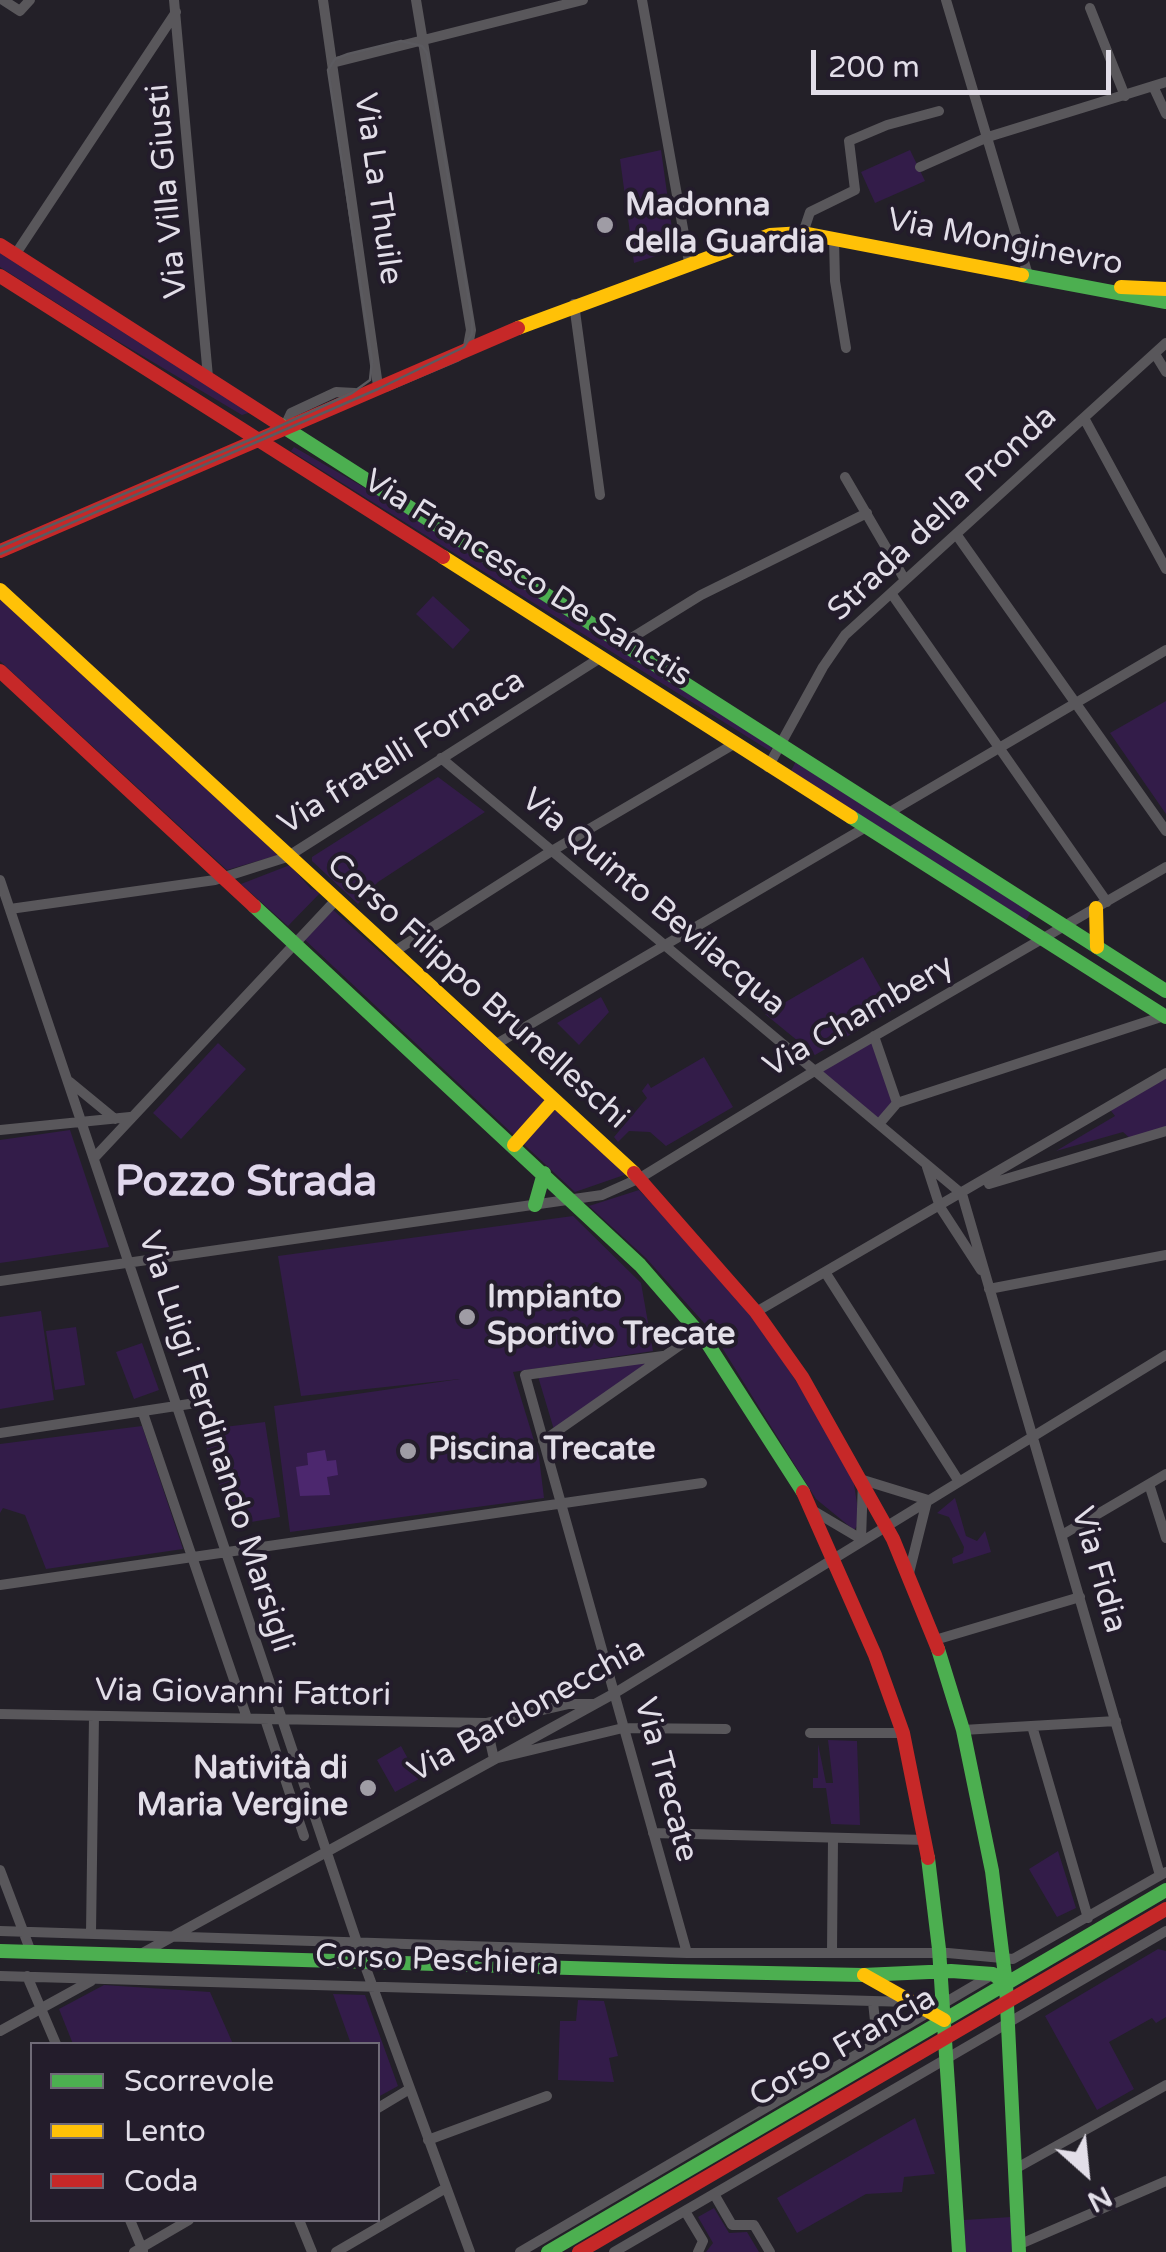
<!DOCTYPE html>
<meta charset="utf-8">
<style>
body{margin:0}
#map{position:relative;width:1166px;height:2252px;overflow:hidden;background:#232028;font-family:"Varela Round",sans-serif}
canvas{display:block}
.legend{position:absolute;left:30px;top:2042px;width:350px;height:180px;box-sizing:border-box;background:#231c2b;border:2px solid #6f6a77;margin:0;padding:12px 18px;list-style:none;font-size:30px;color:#e2dee8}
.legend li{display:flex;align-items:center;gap:20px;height:50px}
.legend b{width:50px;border:2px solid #6f6a77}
.north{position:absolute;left:1036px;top:2122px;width:100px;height:100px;-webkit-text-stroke:8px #231c2b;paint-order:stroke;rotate:153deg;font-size:28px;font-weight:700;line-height:40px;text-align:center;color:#e2dee8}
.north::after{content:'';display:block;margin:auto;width:35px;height:45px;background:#e2dee8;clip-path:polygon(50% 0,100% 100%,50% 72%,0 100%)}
.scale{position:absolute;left:811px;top:50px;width:300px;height:45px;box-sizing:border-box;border:5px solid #e2dee8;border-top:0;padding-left:12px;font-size:30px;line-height:35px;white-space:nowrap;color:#e2dee8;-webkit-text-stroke:8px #231c2b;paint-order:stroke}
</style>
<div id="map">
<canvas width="1166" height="2252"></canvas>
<ul class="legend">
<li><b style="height:12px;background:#4caf50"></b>Scorrevole</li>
<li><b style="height:12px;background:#ffc107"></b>Lento</li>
<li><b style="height:12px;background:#c62828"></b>Coda</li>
</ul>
<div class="north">N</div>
<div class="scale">200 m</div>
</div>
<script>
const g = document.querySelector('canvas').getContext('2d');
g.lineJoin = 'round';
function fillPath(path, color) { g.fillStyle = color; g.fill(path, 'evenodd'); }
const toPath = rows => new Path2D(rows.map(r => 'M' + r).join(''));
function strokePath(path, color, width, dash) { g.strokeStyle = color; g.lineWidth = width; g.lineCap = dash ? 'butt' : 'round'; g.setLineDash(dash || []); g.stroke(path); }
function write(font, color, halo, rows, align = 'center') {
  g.font = font + ' "Varela Round",sans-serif'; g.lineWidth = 8; g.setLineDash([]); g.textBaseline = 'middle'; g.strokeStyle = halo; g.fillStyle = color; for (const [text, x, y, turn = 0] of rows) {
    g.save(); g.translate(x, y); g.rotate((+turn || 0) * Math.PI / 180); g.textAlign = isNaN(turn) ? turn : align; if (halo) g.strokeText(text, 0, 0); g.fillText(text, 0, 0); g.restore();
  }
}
fillPath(toPath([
 [661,150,675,250,634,263,620,159],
 [910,150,925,181,875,203,861,172],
 [0,252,251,412,242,415,104,333,0,267],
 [294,447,386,500,773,746,770,751,291,451],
 [0,596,278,855,227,870,0,661],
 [433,596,470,630,453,649,416,614],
 [1166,701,1166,814,1110,733],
 [796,761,1032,911,1026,920,791,771],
 [438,777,485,812,378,882,358,904,312,861,312,857],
 [290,865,311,889,321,892,288,926,241,884],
 [331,908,627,1174,575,1192,304,939],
 [863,957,893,1010,815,1055,765,1014],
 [601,997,609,1012,579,1045,557,1023],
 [874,1036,897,1103,879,1124,816,1070],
 [218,1043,246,1069,181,1139,153,1113],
 [704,1057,733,1107,666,1146,650,1132,629,1131,618,1142,614,1137,647,1098,642,1091,648,1083,651,1088],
 [1166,1073,1166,1131,1133,1141,1123,1132,1056,1151,1115,1116,1108,1107],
 [70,1130,109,1247,0,1263,0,1140],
 [639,1190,751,1311,803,1392,852,1472,860,1522,854,1530,816,1499,713,1333,646,1258,589,1206],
 [573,1216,641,1283,653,1351,513,1372,539,1457,544,1498,290,1532,274,1406,460,1379,301,1396,278,1256],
 [41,1311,54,1400,0,1409,0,1317],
 [76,1327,85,1385,55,1390,46,1331],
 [142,1343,159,1390,134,1399,116,1352],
 [662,1355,555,1433,537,1373],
 [265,1422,280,1517,234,1525,200,1430],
 [142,1426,183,1549,46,1569,25,1515,3,1508,0,1513,0,1444],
 [955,1498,966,1536,977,1541,985,1531,991,1552,953,1564,952,1558,963,1553,964,1547,949,1517,937,1513],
 [828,1740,857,1741,860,1825,831,1824,826,1788,813,1788,813,1778,818,1778,818,1744,826,1783,833,1783],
 [401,1746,419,1779,395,1792,377,1760],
 [1058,1851,1076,1908,1057,1917,1029,1869],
 [1158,1949,1166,1951,1166,2017,1156,2023,1152,2018,1109,2042,1134,2089,1097,2110,1045,2016],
 [104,1985,210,1992,233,2044,73,2044,59,2009],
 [333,1994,365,1995,398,2086,378,2097,378,2044,351,2044],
 [578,2000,604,2001,618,2056,609,2058,614,2082,558,2080,560,2021,576,2021],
 [915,2118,935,2174,904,2177,902,2192,866,2194,797,2233,777,2198],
 [714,2208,729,2233,747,2232,759,2252,706,2252,713,2243,698,2217],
 [1011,2217,1012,2252,966,2252,964,2220]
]), '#331c49');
fillPath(toPath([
 [325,1450,327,1461,336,1460,338,1475,327,1477,330,1495,300,1496,296,1467,308,1465,307,1453]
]), '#4c276e');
strokePath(toPath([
 [3,0,20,11,30,0],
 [174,0,208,377],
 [323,0,378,386],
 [642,0,689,262],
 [946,0,1028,275],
 [1090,8,1125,96],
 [332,63,583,0],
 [1153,86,1166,114],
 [920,167,988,137,1166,82],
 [803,233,810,212,855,190,849,141,887,125,939,111],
 [834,239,835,281,846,348],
 [15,255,176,12],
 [574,304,600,495],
 [1155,354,1166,372],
 [386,387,457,357,468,346,471,330,416,0],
 [1084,418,1166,569],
 [285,426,291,413,336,392,355,393],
 [845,477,905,580],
 [956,534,1166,831],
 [891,593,1107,902],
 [625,642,701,595,867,513],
 [441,758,962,1194],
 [768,767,823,667,845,635,1166,343],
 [890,812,1166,650],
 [0,880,364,1963,470,2252],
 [10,909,215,880,287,857,600,658],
 [392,953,550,852,734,744],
 [874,1036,897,1103],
 [493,1046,866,827],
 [70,1082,115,1119],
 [879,1124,897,1103,1164,1016],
 [0,1130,130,1117],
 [95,1157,335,901],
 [927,1167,940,1207,981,1270],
 [989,1184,1166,1131],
 [962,1194,1160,1875],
 [825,1272,958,1480],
 [0,1281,602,1195,640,1178,816,1070,1166,867],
 [989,1289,1166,1255],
 [756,1312,1166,1073],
 [663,1356,525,1375,687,1953],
 [143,1413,247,1718],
 [0,1433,202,1402],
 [543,1441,699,1332],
 [1149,1484,1166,1538],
 [812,1510,861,1539],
 [1062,1535,1166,1474],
 [861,1539,863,1480,928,1500],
 [909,1573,927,1501],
 [0,1585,702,1483],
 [935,1640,1080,1597],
 [593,1704,569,1704,486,1723,494,1759,623,1728,726,1729],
 [0,1714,486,1723],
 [265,1719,304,1836],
 [1032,1726,1088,1918],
 [963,1730,1116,1721],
 [810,1733,903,1733],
 [653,1833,926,1840],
 [0,1870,31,1952],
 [0,1931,687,1953,948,1953,1013,1959,1166,1872],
 [91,1933,94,1716],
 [832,1952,833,1838],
 [141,1954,615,1693,1166,1355],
 [0,1976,908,2002],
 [27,1976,56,2044],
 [873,2002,877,2040],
 [0,2031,91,1981],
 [378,2108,408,2090],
 [428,2140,547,2096],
 [1015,2169,1166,2085],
 [714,2194,732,2225,754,2225,770,2252],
 [685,2211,703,2241,698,2252],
 [130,2220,143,2251],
 [299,2220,312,2252],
 [1018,2245,1166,2181],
 [134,2252,189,2220],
 [336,2252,446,2188],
 [520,2252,992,1975],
 [614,2252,1166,1931]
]), '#59575b', 10);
strokePath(toPath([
 [1022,275,1166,302],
 [279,424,1166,991],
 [851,817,1166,1017],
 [254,906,640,1265,706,1341,803,1492],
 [535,1205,544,1173],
 [938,1649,963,1730,992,1871,1006,1984,1019,2252],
 [928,1858,939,1949,959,2252],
 [0,1951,671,1971,863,1975,951,1971,993,1974,1006,1984],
 [548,2252,1166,1890]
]), '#4caf50', 14);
strokePath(toPath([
 [1121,287,1166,289],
 [518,328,770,235,803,233,1022,275],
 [443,557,851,817],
 [0,590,634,1173],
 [1096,908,1097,947],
 [514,1145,554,1100],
 [864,1975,944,2020]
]), '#ffc107', 14);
strokePath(toPath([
 [0,245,279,424],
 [0,276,443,557],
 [0,551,518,328],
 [0,671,254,906],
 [634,1173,756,1312,802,1377,893,1539,938,1649],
 [803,1492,875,1655,903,1733,928,1858],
 [579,2252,1166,1909]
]), '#c62828', 14);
strokePath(toPath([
 [0,547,254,438,352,393,370,380,372,361,328,70,335,59,348,54,401,41,422,46,427,53,472,319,472,334,464,347,378,389,0,554]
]), '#5b5a5f', 2.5);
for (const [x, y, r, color] of [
 [605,225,10,"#9f9ca5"],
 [467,1317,10,"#9f9ca5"],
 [408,1451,10,"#9f9ca5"],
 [368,1788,10,"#9f9ca5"]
]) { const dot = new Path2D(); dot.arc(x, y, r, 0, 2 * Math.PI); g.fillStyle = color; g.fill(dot); strokePath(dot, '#231c2b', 4); }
write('32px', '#e2dee8', '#231c2b', [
 ["Via La Thuile",377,189,82],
 ["Via Villa Giusti",168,191,-95],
 ["Via Monginevro",1005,243,11],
 ["Strada della Pronda",943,514,-43],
 ["Via Francesco De Sanctis",527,579,32],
 ["Via fratelli Fornaca",402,753,-32],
 ["Via Quinto Bevilacqua",653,903,40],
 ["Corso Filippo Brunelleschi",477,992,42],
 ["Via Chambery",859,1017,-30],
 ["Via Luigi Ferdinando Marsigli",215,1442,72],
 ["Via Fidia",1098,1570,74],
 ["Via Giovanni Fattori",243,1694,1],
 ["Via Bardonecchia",527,1711,-29],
 ["Via Trecate",665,1780,75],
 ["Corso Peschiera",437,1961,2],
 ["Corso Francia",843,2048,-30]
]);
write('bold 32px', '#e2dee8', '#231c2b', [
 ["Madonna",625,207],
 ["della Guardia",625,244],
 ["Impianto",487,1299],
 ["Sportivo Trecate",487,1336],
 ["Piscina Trecate",428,1451],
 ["Natività di",348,1770,"right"],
 ["Maria Vergine",348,1807,"right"]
], 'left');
write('bold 42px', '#e1d8ed', '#231c2b', [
 ["Pozzo Strada",246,1184]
]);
</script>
